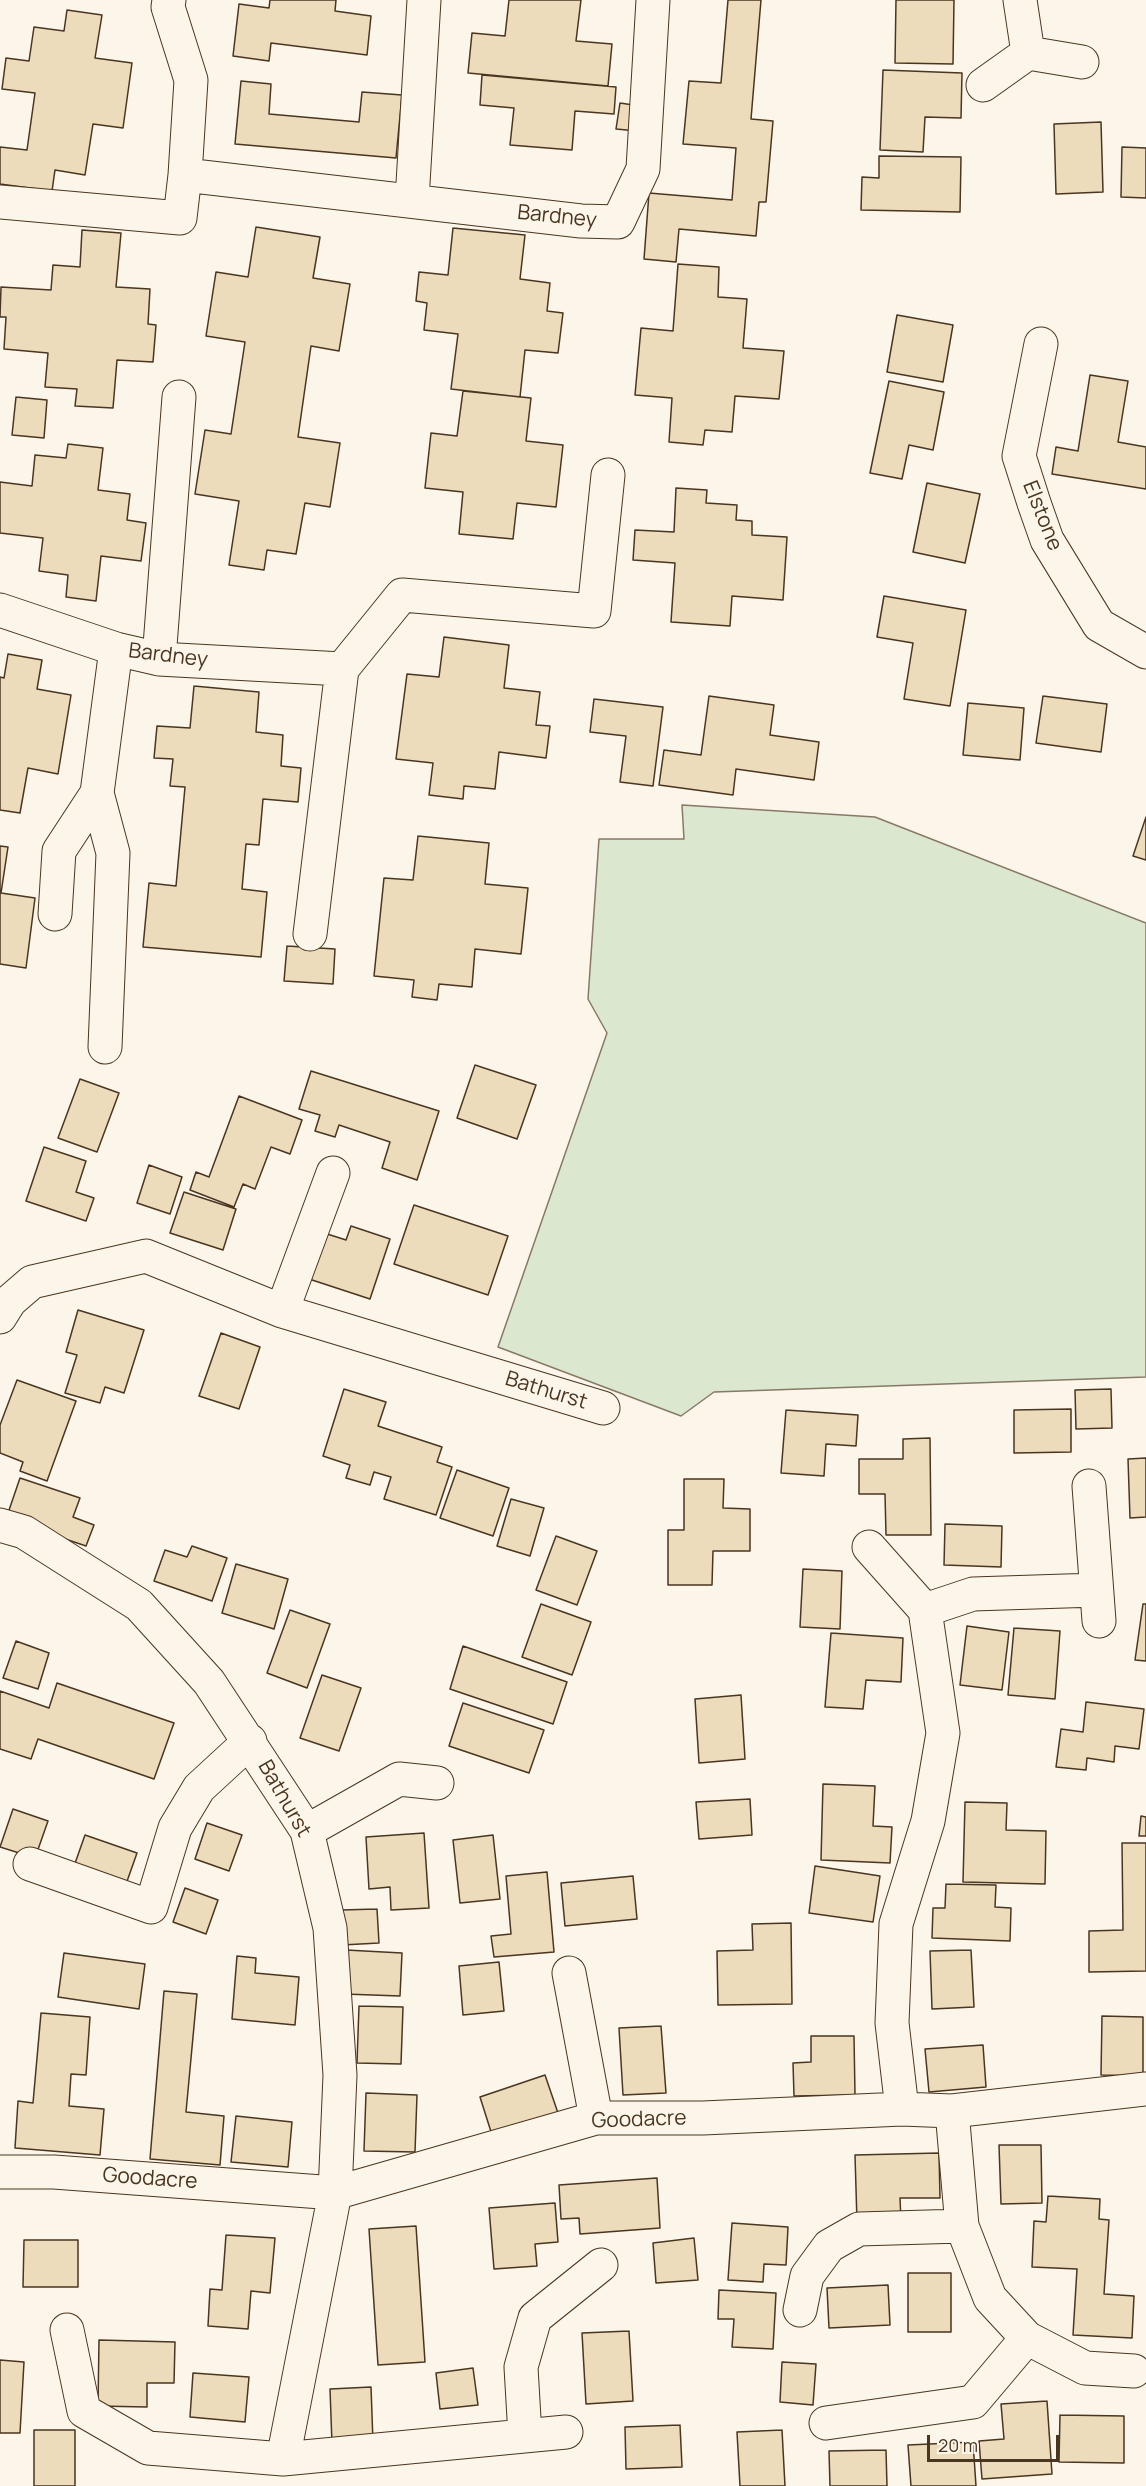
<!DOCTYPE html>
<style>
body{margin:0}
#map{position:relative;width:1146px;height:2486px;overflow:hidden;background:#fbf6e9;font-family:Manrope,sans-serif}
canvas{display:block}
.scale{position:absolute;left:927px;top:2435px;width:132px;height:27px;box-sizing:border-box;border:3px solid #4a3520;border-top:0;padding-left:8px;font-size:18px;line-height:21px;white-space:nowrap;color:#4a3520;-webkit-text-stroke:4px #fbf6e9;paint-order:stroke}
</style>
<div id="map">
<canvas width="1146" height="2486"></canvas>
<div class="scale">20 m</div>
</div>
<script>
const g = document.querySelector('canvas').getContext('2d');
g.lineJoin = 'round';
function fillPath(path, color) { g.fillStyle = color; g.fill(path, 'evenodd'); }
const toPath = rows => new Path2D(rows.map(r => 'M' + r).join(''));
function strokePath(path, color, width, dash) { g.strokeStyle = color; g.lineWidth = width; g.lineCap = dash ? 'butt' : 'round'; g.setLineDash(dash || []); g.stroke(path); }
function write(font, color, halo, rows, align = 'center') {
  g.font = font + ' Manrope,sans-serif'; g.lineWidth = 4.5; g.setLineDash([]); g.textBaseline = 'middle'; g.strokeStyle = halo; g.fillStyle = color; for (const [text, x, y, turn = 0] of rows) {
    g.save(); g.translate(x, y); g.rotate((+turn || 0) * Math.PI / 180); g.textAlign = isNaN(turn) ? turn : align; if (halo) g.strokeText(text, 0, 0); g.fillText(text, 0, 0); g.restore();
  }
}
const green = toPath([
 [682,805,875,817,1146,923,1146,1377,714,1392,681,1416,498,1347,607,1033,588,999,599,839,684,839,682,805]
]);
fillPath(green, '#dce7d0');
strokePath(green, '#887966', 1.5);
const building = toPath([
 [270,0,336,0,335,11,371,16,367,55,271,43,269,61,233,56,239,4,269,8,270,0],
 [509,0,581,0,576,41,612,44,608,86,468,73,472,33,505,36,509,0],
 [728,0,761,0,751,119,773,121,766,202,759,202,756,236,679,229,676,262,644,259,649,193,732,200,736,148,683,144,689,81,721,83,728,0],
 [896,0,954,0,953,64,895,63,896,0],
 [67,10,102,15,95,58,132,63,123,128,93,124,85,175,55,170,52,191,0,184,0,147,27,150,35,93,2,89,6,58,29,61,34,27,64,31,67,10],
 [883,70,962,73,961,118,925,117,923,152,880,150,883,70],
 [482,75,616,87,614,114,575,111,572,150,510,145,514,108,480,105,482,75],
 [241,81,271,84,269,114,359,122,362,92,402,95,396,158,235,144,241,81],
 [620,103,640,106,637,131,616,129,620,103],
 [1101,122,1103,192,1056,194,1054,124,1101,122],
 [1122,147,1146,148,1146,198,1121,197,1122,147],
 [879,156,961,157,960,212,861,210,862,177,879,178,879,156],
 [256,227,320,237,313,278,350,284,339,351,311,346,298,437,340,443,330,507,305,503,296,554,267,550,264,570,229,565,239,501,195,494,205,430,231,434,245,342,206,336,216,272,248,277,256,227],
 [453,228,525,235,520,279,550,283,547,311,563,313,558,353,525,350,520,397,451,389,458,334,424,330,427,303,416,301,419,272,448,275,453,228],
 [82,230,121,233,116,287,150,289,148,324,156,325,153,362,117,360,113,408,75,406,77,389,45,387,48,353,4,349,6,317,0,317,1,287,51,290,53,265,80,267,82,230],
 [678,264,719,267,718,297,747,299,743,348,784,351,779,399,735,396,732,432,705,430,703,445,669,442,672,398,635,395,641,328,673,331,678,264],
 [897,315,953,325,943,382,887,372,897,315],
 [1090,375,1128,381,1118,442,1146,447,1146,489,1052,474,1056,447,1078,451,1090,375],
 [889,381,944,392,933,450,909,445,902,479,870,473,889,381],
 [463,391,531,398,526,441,563,445,556,507,517,503,513,539,459,534,463,492,425,488,431,433,457,436,463,391],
 [16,397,47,400,44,438,12,435,16,397],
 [68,444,103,448,98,490,130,494,127,520,146,523,141,561,101,556,96,601,66,597,68,575,39,571,43,538,0,533,0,482,32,486,35,455,66,458,68,444],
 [927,483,980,494,965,563,913,552,927,483],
 [676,488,707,490,706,503,737,505,736,520,752,521,752,535,787,537,783,600,732,596,730,626,671,622,675,563,633,560,635,530,674,532,676,488],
 [884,596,966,610,950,706,904,699,913,643,877,637,884,596],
 [444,637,509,645,504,688,540,692,536,725,550,726,546,758,499,752,495,789,464,786,463,799,429,795,433,763,396,759,407,674,439,677,444,637],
 [8,654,42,660,37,689,71,695,58,774,28,768,20,813,0,810,0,677,4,678,8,654],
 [194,686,259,692,256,732,283,735,281,766,301,768,298,802,263,799,259,845,246,844,242,889,267,892,261,957,143,947,149,883,176,886,185,787,170,786,173,759,154,758,157,726,190,728,194,686],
 [709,696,774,705,770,735,819,742,814,780,736,769,733,795,659,785,664,750,701,755,709,696],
 [1043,696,1107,704,1101,752,1036,743,1043,696],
 [594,699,663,707,653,786,620,782,626,736,590,732,594,699],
 [968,703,1024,708,1020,760,963,755,968,703],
 [1146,817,1146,860,1133,856,1146,817],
 [418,836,489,843,485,884,528,888,521,954,475,949,472,987,439,984,437,1000,412,997,414,980,374,976,384,878,413,880,418,836],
 [0,846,8,847,1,893,35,898,26,968,0,964,0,846],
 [287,946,335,949,333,984,284,981,287,946],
 [475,1065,536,1085,517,1139,457,1118,475,1065],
 [311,1071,439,1111,417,1180,382,1168,390,1142,339,1125,335,1137,315,1131,320,1115,299,1109,311,1071],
 [80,1079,119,1093,97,1152,58,1138,80,1079],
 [239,1096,302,1120,290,1154,271,1147,255,1189,243,1184,234,1207,190,1190,196,1172,209,1177,239,1096],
 [44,1147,86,1161,76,1192,94,1198,86,1221,26,1201,44,1147],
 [149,1165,182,1177,170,1214,137,1203,149,1165],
 [184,1192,236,1209,223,1250,170,1233,184,1192],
 [414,1205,508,1236,488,1295,394,1264,414,1205],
 [351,1226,390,1239,370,1299,306,1278,321,1232,346,1240,351,1226],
 [78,1310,144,1330,124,1393,105,1387,100,1403,65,1393,77,1355,66,1352,78,1310],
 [221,1333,260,1347,239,1409,199,1396,221,1333],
 [17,1380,76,1401,47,1481,20,1471,23,1462,0,1453,0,1425,17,1380],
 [344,1389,386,1402,378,1426,442,1447,437,1462,452,1467,436,1515,384,1499,391,1477,374,1472,370,1485,346,1478,350,1465,323,1456,344,1389],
 [1111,1389,1112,1428,1076,1429,1075,1390,1111,1389],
 [1071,1409,1071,1452,1014,1453,1014,1410,1071,1409],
 [786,1410,858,1415,856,1446,826,1444,824,1476,781,1473,786,1410],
 [930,1438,931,1535,886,1535,885,1494,859,1494,859,1459,903,1459,903,1439,930,1438],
 [1146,1458,1146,1517,1130,1518,1128,1459,1146,1458],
 [457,1470,509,1488,493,1536,440,1518,457,1470],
 [20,1478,80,1498,73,1517,94,1525,86,1546,6,1519,20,1478],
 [684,1479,724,1479,723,1508,750,1509,750,1551,713,1551,712,1585,668,1585,668,1530,684,1530,684,1479],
 [511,1499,544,1508,530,1556,497,1546,511,1499],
 [945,1524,1002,1526,1001,1567,944,1565,945,1524],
 [556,1536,597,1551,577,1605,536,1590,556,1536],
 [192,1546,227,1558,212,1601,154,1581,165,1550,187,1557,192,1546],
 [236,1564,288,1579,274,1629,222,1613,236,1564],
 [803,1569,842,1571,840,1629,800,1627,803,1569],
 [541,1604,591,1622,572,1675,522,1657,541,1604],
 [1143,1604,1146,1604,1146,1661,1135,1660,1143,1604],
 [290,1610,330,1624,307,1688,267,1673,290,1610],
 [967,1626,1009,1632,1002,1690,960,1685,967,1626],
 [1014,1628,1060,1631,1055,1699,1008,1695,1014,1628],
 [831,1633,903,1638,901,1682,866,1680,863,1709,825,1707,831,1633],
 [16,1641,49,1653,38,1689,3,1678,16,1641],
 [463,1646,567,1682,553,1724,450,1689,463,1646],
 [322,1675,361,1688,339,1751,300,1738,322,1675],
 [57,1683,174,1723,154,1779,38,1739,31,1759,0,1749,0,1691,49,1708,57,1683],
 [741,1695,745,1759,699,1763,695,1699,741,1695],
 [1086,1702,1144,1709,1139,1749,1115,1746,1114,1762,1087,1758,1086,1770,1056,1767,1061,1729,1083,1732,1086,1702],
 [463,1703,544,1730,529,1773,449,1746,463,1703],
 [823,1784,875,1786,873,1826,892,1827,890,1863,821,1860,823,1784],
 [750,1799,752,1835,699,1839,696,1802,750,1799],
 [965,1802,1007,1803,1006,1830,1046,1831,1045,1884,963,1882,965,1802],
 [13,1809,48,1821,35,1858,0,1847,13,1809],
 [1141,1816,1146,1817,1146,1836,1139,1836,1141,1816],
 [207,1823,242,1835,229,1871,195,1859,207,1823],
 [424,1833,429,1908,391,1910,390,1887,369,1889,366,1837,424,1833],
 [85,1835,137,1853,125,1887,73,1869,85,1835],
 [493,1835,500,1899,460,1903,453,1840,493,1835],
 [1122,1843,1146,1843,1146,1971,1089,1972,1089,1931,1123,1930,1122,1843],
 [815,1866,880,1876,873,1922,809,1913,815,1866],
 [547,1872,554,1952,494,1957,491,1936,511,1934,506,1876,547,1872],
 [633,1876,637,1919,565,1926,561,1883,633,1876],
 [946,1884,996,1885,995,1907,1011,1908,1010,1941,932,1938,933,1908,945,1908,946,1884],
 [185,1888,218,1900,206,1934,173,1922,185,1888],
 [377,1909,379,1943,342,1945,341,1910,377,1909],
 [791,1923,792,2004,718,2005,717,1951,753,1950,752,1924,791,1923],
 [346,1950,402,1953,400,1996,344,1994,346,1950],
 [971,1950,974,2007,932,2009,930,1951,971,1950],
 [64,1953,145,1964,139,2009,58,1997,64,1953],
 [237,1956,256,1958,255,1973,299,1977,295,2025,232,2019,237,1956],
 [499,1962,504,2011,463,2015,459,1966,499,1962],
 [164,1991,197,1994,186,2112,224,2116,220,2165,150,2159,164,1991],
 [359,2006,403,2007,401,2064,357,2063,359,2006],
 [41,2013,90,2017,86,2075,71,2074,69,2106,104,2109,100,2155,15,2148,18,2101,33,2103,41,2013],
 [1102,2016,1143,2017,1143,2076,1101,2075,1102,2016],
 [661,2026,666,2093,623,2095,619,2028,661,2026],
 [811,2036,854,2036,855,2095,794,2096,793,2063,811,2062,811,2036],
 [983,2045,986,2087,929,2092,925,2049,983,2045],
 [545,2075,559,2116,493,2138,480,2097,545,2075],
 [366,2093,417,2095,415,2152,364,2151,366,2093],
 [236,2116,292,2122,288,2167,231,2162,236,2116],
 [999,2145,1041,2145,1042,2203,1001,2204,999,2145],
 [939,2153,940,2198,900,2198,901,2221,857,2222,855,2155,939,2153],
 [657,2178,660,2228,580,2234,579,2218,561,2219,559,2185,657,2178],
 [1048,2196,1100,2199,1099,2219,1109,2220,1104,2294,1134,2296,1132,2338,1073,2335,1077,2269,1032,2267,1034,2221,1046,2222,1048,2196],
 [555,2203,558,2242,535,2244,537,2266,494,2269,489,2208,555,2203],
 [732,2223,788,2227,786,2265,764,2264,763,2282,728,2280,732,2223],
 [416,2226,425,2362,378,2365,369,2229,416,2226],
 [226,2235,275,2238,270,2293,251,2291,248,2329,208,2326,210,2289,222,2290,226,2235],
 [694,2238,698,2280,656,2283,653,2243,694,2238],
 [24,2240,78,2240,78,2287,23,2287,24,2240],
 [908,2273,951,2273,951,2332,908,2332,908,2273],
 [888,2285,890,2325,829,2328,827,2288,888,2285],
 [719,2290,776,2293,773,2349,732,2347,734,2319,718,2319,719,2290],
 [629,2331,633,2401,586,2404,582,2333,629,2331],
 [99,2340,175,2342,174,2383,147,2383,147,2407,98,2406,99,2340],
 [0,2360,24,2362,20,2433,0,2433,0,2360],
 [782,2362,816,2364,813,2405,780,2402,782,2362],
 [473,2368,478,2405,440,2409,436,2373,473,2368],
 [193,2373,249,2377,245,2422,190,2417,193,2373],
 [371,2387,373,2442,332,2444,330,2389,371,2387],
 [1047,2401,1052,2474,982,2479,979,2441,1004,2439,1001,2404,1047,2401],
 [1060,2415,1124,2416,1124,2463,1059,2462,1060,2415],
 [680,2425,682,2467,626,2469,625,2427,680,2425],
 [34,2430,75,2430,75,2486,34,2486,34,2430],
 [782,2430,785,2486,740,2486,737,2432,782,2430],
 [973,2442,976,2486,911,2486,908,2445,973,2442],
 [886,2450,887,2486,830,2486,829,2451,886,2450]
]);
fillPath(building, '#ecdcbc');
strokePath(building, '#4a3520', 1.5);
const street = toPath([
 [169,0,168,7,191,80,185,175],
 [1020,0,1028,53],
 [983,85,1028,53,1082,62],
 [412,200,424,0],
 [0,202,180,218,185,175,581,221,618,222,643,169,653,0],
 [1041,344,1019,456,1034,503,1047,540,1099,625,1146,652],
 [0,610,116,649,159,659,342,669,402,595,594,611,608,475],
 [159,659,179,397],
 [97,793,113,853,105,1047],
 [55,914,59,851,97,793,116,649],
 [310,934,342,669],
 [282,1311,333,1173],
 [0,1317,10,1301,32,1282,146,1256,282,1311,603,1408],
 [1089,1486,1099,1621],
 [0,1525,24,1532,139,1605,209,1682,307,1831,330,1928,340,2075,335,2193,596,2118,703,2118,902,2109,952,2111,1146,2089],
 [869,1547,925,1610,943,1733,928,1821,896,1924,892,2023,902,2109],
 [925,1610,973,1594,1096,1590],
 [307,1831,399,1779,437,1783],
 [30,1864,151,1907,175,1828,199,1788,250,1741],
 [569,1973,596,2118],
 [952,2111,962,2226,990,2298,1027,2338,1085,2368,1134,2371],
 [0,2172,54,2172,335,2193,283,2459,148,2448,84,2411,67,2330],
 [800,2310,807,2276,829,2246,859,2229,962,2226],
 [826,2423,973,2402,1027,2338],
 [525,2436,521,2367,535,2318,601,2265],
 [283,2459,566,2432]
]);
strokePath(street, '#4a3520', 35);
strokePath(street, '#fbf6e9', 33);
write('21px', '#4a3520', '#fbf6e9', [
 ["Bardney",557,217,6],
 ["Elstone",1042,516,68],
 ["Bardney",168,656,7],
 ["Bathurst",546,1391,17],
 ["Bathurst",284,1799,60],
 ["Goodacre",639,2120,-2],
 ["Goodacre",150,2179,4]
]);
</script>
